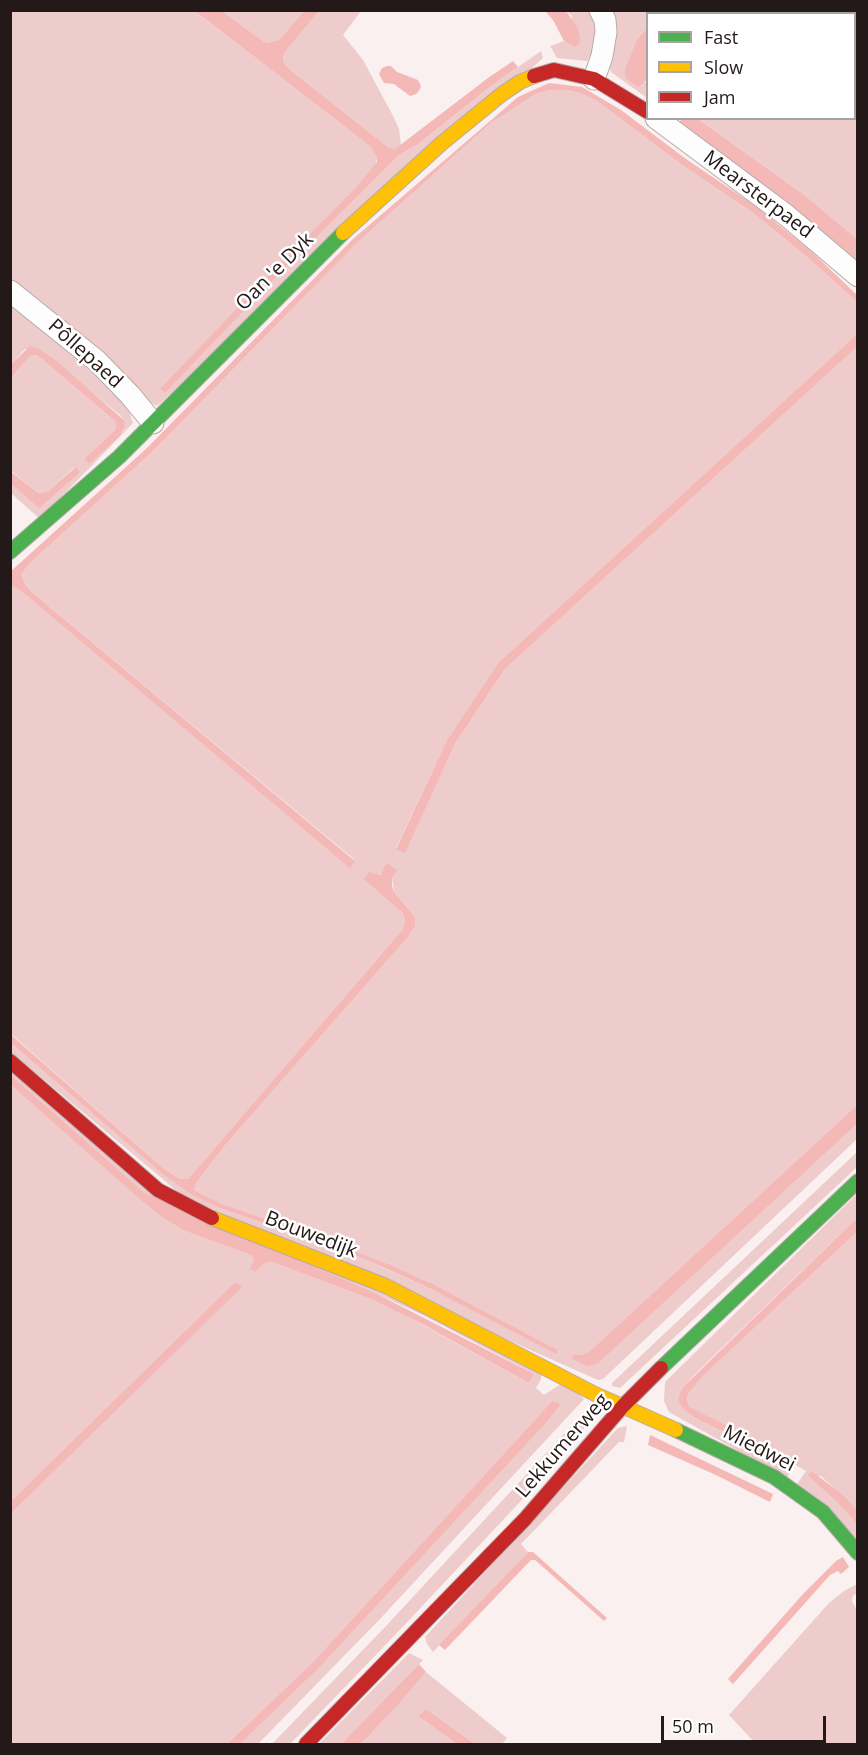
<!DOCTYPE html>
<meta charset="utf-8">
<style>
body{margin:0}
#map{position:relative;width:868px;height:1755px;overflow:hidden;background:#faf0ef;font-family:"Open Sans",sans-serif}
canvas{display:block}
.frame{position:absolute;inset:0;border:12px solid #241919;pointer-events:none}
.legend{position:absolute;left:646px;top:12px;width:210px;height:108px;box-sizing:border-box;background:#fff;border:2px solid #a7a3a3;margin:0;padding:8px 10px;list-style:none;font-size:18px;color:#241919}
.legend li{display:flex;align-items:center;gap:12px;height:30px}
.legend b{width:30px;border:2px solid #a7a3a3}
.scale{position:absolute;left:661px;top:1716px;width:165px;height:27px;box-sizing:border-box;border:3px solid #241919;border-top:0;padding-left:8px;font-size:18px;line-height:21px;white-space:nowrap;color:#241919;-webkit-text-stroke:4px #fff;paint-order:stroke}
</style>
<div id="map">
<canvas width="868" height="1755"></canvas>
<div class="frame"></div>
<ul class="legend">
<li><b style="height:8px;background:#4caf50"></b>Fast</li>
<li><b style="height:8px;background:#ffc107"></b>Slow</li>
<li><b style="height:8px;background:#c62828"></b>Jam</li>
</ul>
<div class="scale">50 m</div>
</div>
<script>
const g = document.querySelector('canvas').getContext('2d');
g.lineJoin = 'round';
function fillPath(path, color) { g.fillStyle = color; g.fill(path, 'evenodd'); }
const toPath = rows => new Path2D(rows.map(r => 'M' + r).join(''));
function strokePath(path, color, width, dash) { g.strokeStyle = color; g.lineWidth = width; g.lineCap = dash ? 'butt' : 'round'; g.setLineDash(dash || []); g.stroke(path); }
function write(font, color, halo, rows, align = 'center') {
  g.font = font + ' "Open Sans",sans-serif'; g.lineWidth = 5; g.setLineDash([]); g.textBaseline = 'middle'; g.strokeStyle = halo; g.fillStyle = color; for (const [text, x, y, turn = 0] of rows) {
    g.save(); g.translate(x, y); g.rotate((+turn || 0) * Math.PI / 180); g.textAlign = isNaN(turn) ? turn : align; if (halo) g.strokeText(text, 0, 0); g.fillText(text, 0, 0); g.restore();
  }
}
fillPath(toPath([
 [10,11,195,11,371,147,377,158,375,168,359,184,263,281,161,389,399,155,417,145,491,86,541,51,543,58,157,406,151,403,11,284],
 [222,11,304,11,279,40,266,43],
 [319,11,361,11,343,35,363,60,392,114,399,129,401,146,395,149,388,147,289,69,284,63,283,57,285,52],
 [566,11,588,11,592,15,596,34,593,51,587,61,557,58,550,46,564,41,574,47,572,16],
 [610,11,672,11,667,13,648,14,647,28,637,39,625,68,646,83,647,80,647,98,611,72,609,65],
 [813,11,857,11,857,239,807,197,698,119,854,118,854,14,806,13],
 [550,90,566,90,580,93,597,101,682,165,752,212,807,257,857,302,857,334,498,663,447,740,396,848,405,852,455,744,505,669,857,347,857,1105,590,1351,582,1355,574,1355,602,1360,857,1124,857,1139,603,1379,598,1380,183,1196,11,1052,11,1043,161,1173,220,1208,352,1254,433,1290,558,1350,435,1285,391,1265,304,1232,222,1204,194,1190,196,1183,227,1143,408,937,415,926,415,917,394,892,392,878,388,864,379,875,372,874,402,912,405,918,403,929,188,1179,180,1179,163,1168,11,1034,11,586,21,591,350,867,355,860,34,594,26,586,21,575,29,564,152,452,357,243,492,122,520,102,535,94],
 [10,298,92,365,128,407,133,423,40,519,11,493,11,484,39,507,80,473,75,467,48,491,41,493,37,492,11,471,11,378,30,356,37,355,115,421,116,429,84,459,89,464,124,420,120,415,39,349,25,349,11,364],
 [11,1069,158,1197,170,1206,204,1222,361,1282,424,1311,541,1371,541,1379,536,1388,544,1395,561,1384,578,1393,584,1399,379,1620,258,1744,240,1744,319,1668,548,1421,559,1407,558,1403,552,1401,313,1662,227,1744,11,1744,10,1513,242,1286,235,1282,11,1501,11,1085,166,1220,185,1231,251,1255,254,1259,251,1269,256,1272,264,1264,272,1262,373,1300,399,1312,529,1383,534,1374,425,1316,377,1294,266,1250,189,1224,145,1193,11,1075],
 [857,1152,857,1167,620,1388,612,1386,612,1383],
 [857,1194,857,1218,694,1375,683,1387,679,1395,679,1403,684,1410,697,1419,789,1464,793,1463,792,1458,690,1407,687,1401,688,1394,703,1376,857,1232,857,1510,821,1476,808,1476,836,1501,857,1524,857,1543,797,1484,806,1471,795,1465,787,1478,669,1412,664,1401,665,1382],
 [589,1407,592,1419,534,1487,395,1635,290,1744,272,1744,386,1626],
 [627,1426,624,1442,619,1442,521,1544,528,1552,433,1652,427,1644,425,1637,618,1428],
 [857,1584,857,1593,853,1596,852,1601,858,1612,857,1744,756,1744,729,1715,829,1603,844,1591],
 [409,1653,423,1660,341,1744,319,1744],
 [426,1672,507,1738,502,1744,475,1744,426,1709,418,1716,457,1744,361,1744,400,1703]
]), '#edcccb');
fillPath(toPath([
 [195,11,222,11,266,43,279,40,304,11,319,11,285,52,283,57,284,63,289,69,388,147,395,149,488,78,513,61,518,67,491,86,417,145,399,155,267,286,165,393,160,389,263,281,359,184,377,162,377,158,371,147],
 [545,11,566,11,578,28,580,38,579,44,574,47,564,41,553,20],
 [647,28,647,80,638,87,625,78,625,68,637,39],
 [387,66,391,66,397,72,418,80,421,86,419,91,416,94,410,96,394,84,384,83,379,74,382,68],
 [549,83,582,87,621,110,686,159,757,207,812,252,857,295,857,302,807,257,752,212,682,165,597,101,580,93,566,90,550,90,535,94,492,122,357,243,152,452,29,564,21,575,26,586,34,594,355,861,350,868,21,591,11,586,10,572,147,448,353,239,518,97],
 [682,119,698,119,807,197,857,239,857,264,678,123],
 [857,334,857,347,505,669,455,744,405,853,396,849,447,740,498,663],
 [30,346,39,349,54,359,124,420,125,424,120,436,89,464,84,459,116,429,115,421,37,355,30,356,11,378,11,364],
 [76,467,80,473,39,508,11,484,10,471,37,492,41,493,48,491],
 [387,863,397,870,392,878,392,886,394,892,415,917,415,926,408,937,227,1143,196,1183,194,1190,222,1204,304,1232,391,1265,435,1285,558,1350,556,1354,433,1290,389,1270,352,1254,220,1208,194,1196,161,1173,11,1043,10,1034,163,1168,180,1179,188,1179,403,929,405,918,402,912,364,879,369,872,380,875],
 [11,1075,145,1193,377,1294,534,1374,529,1383,420,1323,373,1300,272,1262,264,1264,256,1272,250,1269,254,1259,251,1255,185,1231,166,1220,140,1199,11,1085],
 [857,1105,857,1124,602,1360,596,1364,588,1366,572,1359,573,1355,582,1355,590,1351],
 [857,1218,857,1232,703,1376,688,1394,687,1401,690,1407,792,1458,793,1463,790,1464,697,1419,684,1410,679,1403,679,1395,683,1387],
 [235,1282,243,1286,11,1513,11,1501],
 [552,1401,559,1403,559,1407,548,1421,319,1668,240,1744,227,1744,313,1662],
 [650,1435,773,1494,770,1502,716,1475,648,1445],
 [813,1472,844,1496,857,1510,857,1524,836,1501,808,1476,809,1473],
 [528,1552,533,1552,607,1618,604,1621,535,1560,531,1560,445,1650,439,1645],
 [843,1557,849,1567,841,1574,838,1571,830,1575,733,1684,728,1679,803,1594,836,1561],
 [419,1664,426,1672,400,1703,361,1744,341,1744],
 [426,1709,475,1744,457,1744,418,1716]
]), '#f4b8b7');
const street = toPath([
 [594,79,602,56,606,32,605,20,600,10],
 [656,118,786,215,858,276],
 [10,291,97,361,130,395,153,423]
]);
const fast = toPath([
 [10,552,119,457,343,233],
 [661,1368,858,1181],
 [676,1430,774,1477,823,1512,858,1553]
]);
const slow = toPath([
 [343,233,442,143,502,94,520,82,534,76],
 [212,1218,386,1286,595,1394,676,1430]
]);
const jam = toPath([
 [534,76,554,70,594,79,648,112],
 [10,1061,158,1190,212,1218],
 [306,1744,525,1519,623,1406,661,1368]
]);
strokePath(street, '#b5abab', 23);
strokePath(fast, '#b5abab', 16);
strokePath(slow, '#b5abab', 16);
strokePath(jam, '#b5abab', 16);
strokePath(street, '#fefdfd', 21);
strokePath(fast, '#4caf50', 14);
strokePath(slow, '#ffc107', 14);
strokePath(jam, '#c62828', 14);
write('20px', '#241919', '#fff', [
 ["Mearsterpaed",758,195,37],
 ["Oan 'e Dyk",275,272,-45],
 ["Pôllepaed",85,354,42],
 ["Bouwedijk",311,1235,21],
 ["Lekkumerweg",563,1446,-49],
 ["Miedwei",759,1449,27]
]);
</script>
